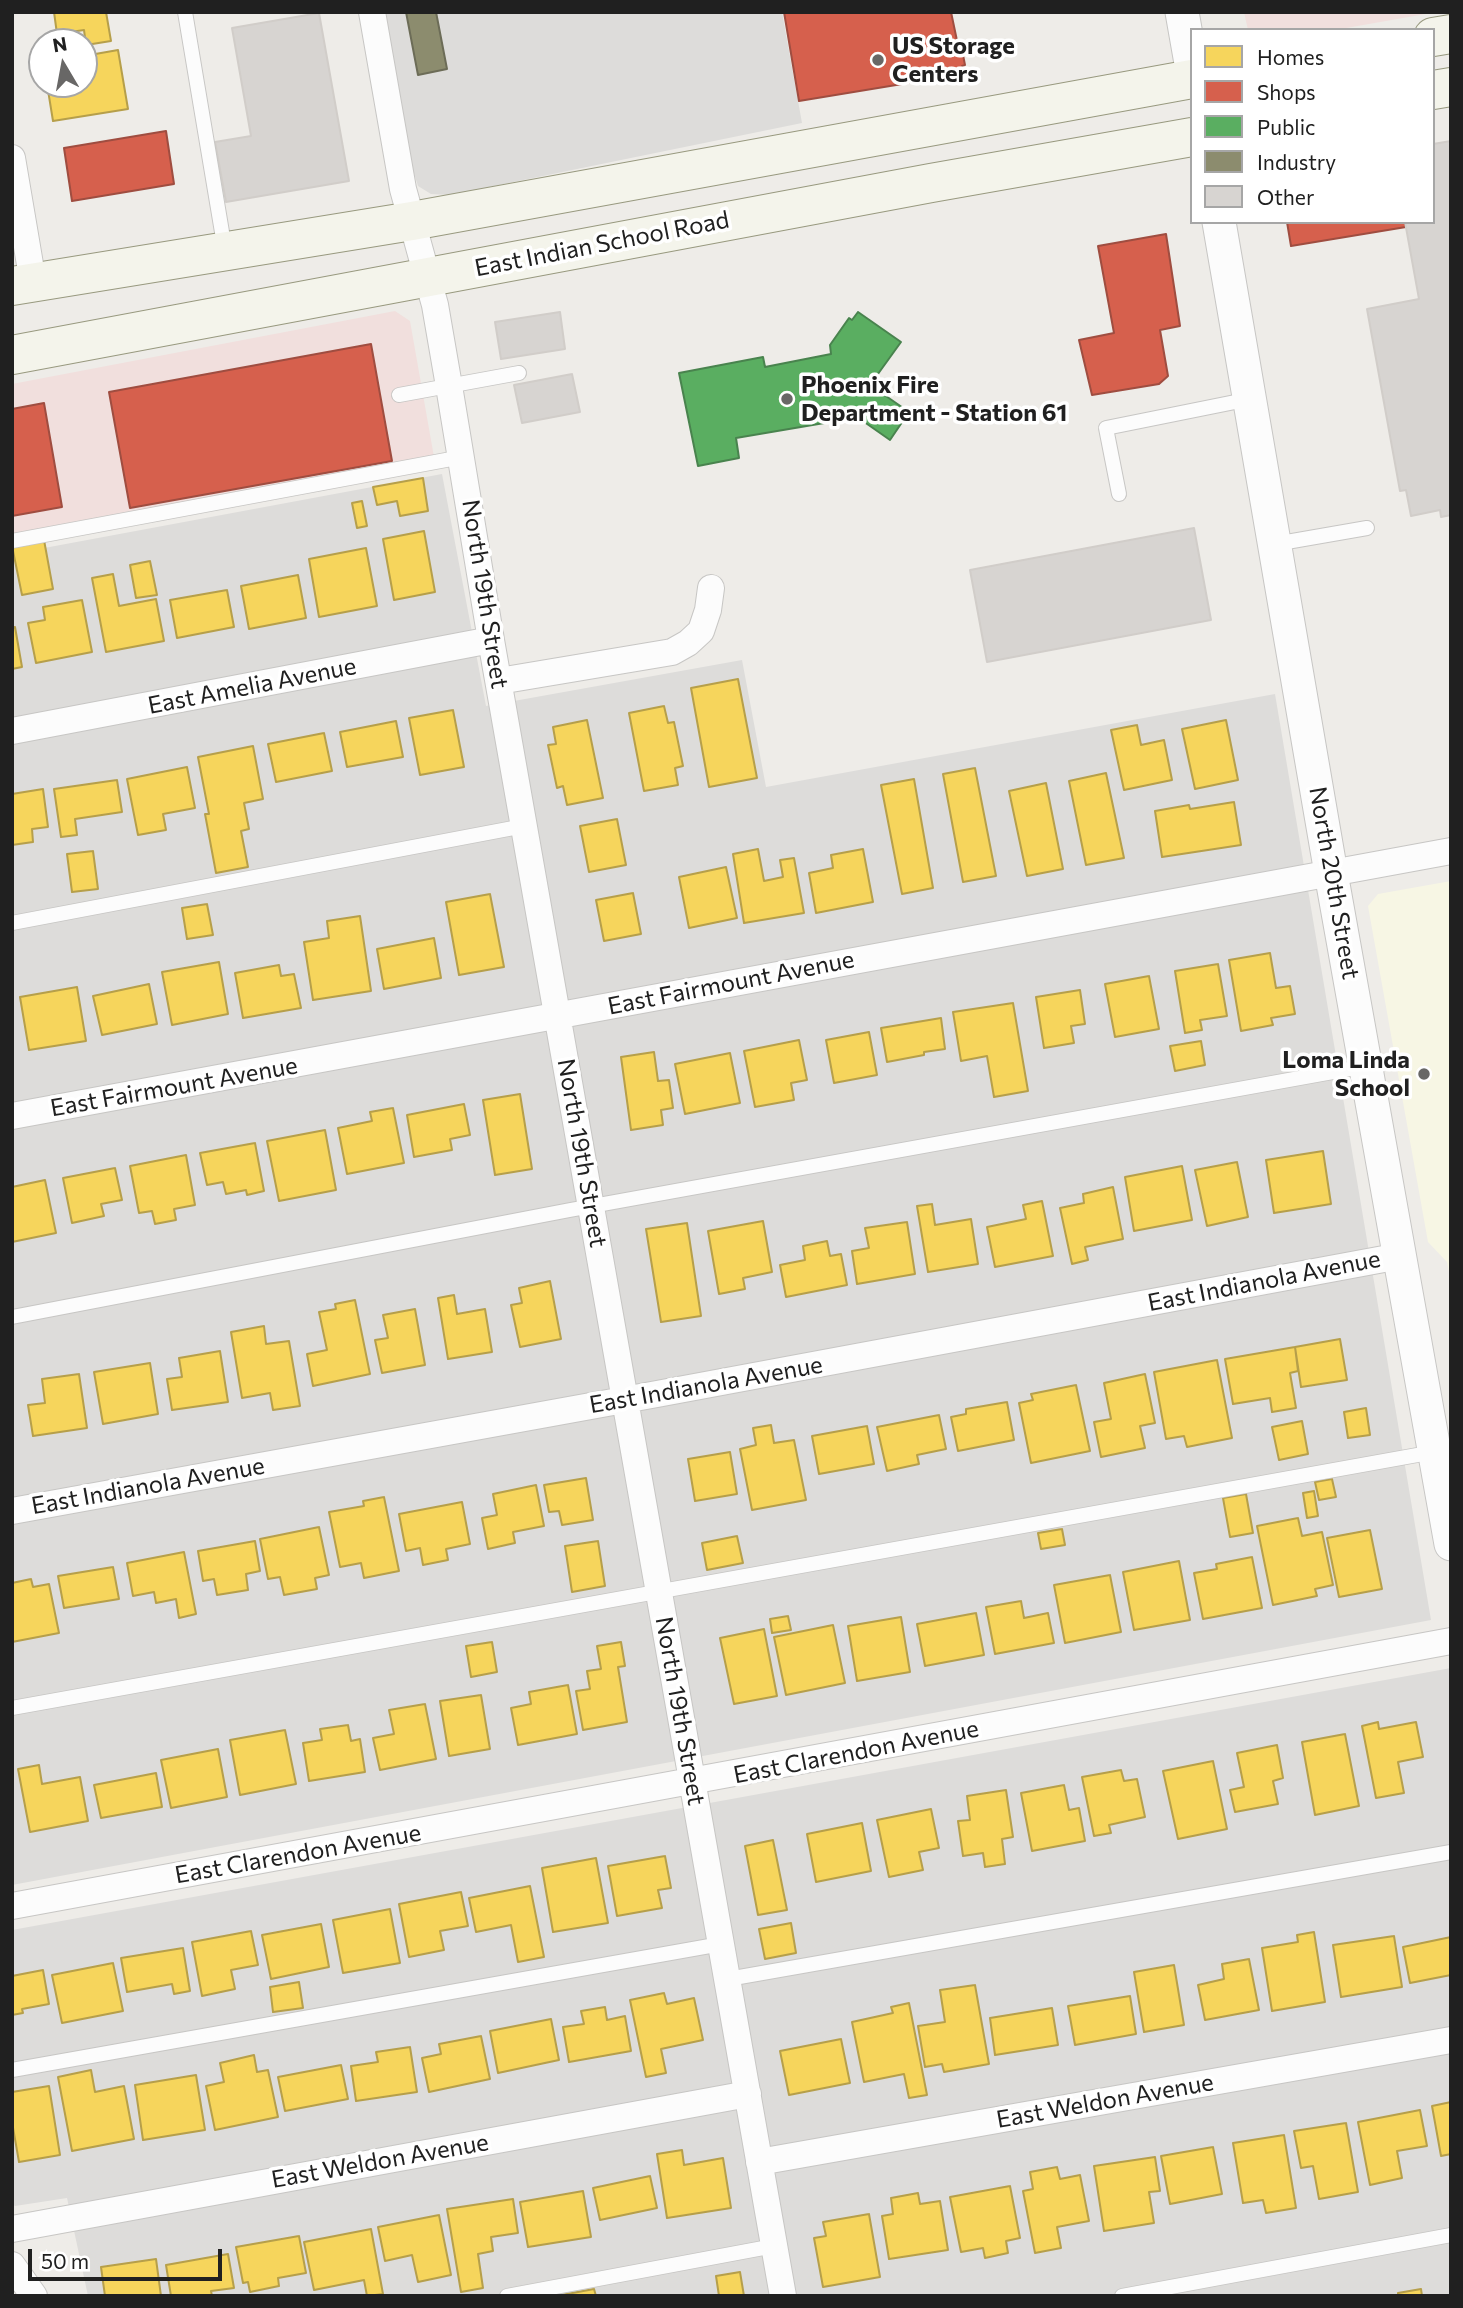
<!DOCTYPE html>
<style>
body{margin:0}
#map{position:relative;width:1463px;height:2308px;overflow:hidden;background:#eeece8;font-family:Commissioner,sans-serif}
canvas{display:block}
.frame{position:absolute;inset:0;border:14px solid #202020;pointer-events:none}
.legend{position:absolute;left:1190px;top:28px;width:245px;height:196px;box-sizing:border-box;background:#fff;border:2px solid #a6a6a6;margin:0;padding:9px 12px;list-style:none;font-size:21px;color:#202020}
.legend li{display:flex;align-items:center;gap:14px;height:35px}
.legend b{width:35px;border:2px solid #a6a6a6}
.north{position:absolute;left:28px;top:28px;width:70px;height:70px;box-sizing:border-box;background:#fff;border:2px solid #a6a6a6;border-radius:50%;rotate:350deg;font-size:19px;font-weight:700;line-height:28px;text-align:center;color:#202020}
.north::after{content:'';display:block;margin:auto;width:24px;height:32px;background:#686766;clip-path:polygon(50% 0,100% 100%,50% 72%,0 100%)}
.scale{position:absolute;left:28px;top:2249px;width:194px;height:32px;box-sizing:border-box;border:4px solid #202020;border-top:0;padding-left:9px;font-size:21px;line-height:24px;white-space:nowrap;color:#202020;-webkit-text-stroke:5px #fff;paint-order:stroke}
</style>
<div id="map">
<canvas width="1463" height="2308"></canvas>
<div class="frame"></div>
<ul class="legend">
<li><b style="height:19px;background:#f6d55c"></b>Homes</li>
<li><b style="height:19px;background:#d6604d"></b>Shops</li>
<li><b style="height:19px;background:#5aae61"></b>Public</li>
<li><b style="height:19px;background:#8c8c6e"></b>Industry</li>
<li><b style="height:19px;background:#d7d4d1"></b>Other</li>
</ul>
<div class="north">N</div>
<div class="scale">50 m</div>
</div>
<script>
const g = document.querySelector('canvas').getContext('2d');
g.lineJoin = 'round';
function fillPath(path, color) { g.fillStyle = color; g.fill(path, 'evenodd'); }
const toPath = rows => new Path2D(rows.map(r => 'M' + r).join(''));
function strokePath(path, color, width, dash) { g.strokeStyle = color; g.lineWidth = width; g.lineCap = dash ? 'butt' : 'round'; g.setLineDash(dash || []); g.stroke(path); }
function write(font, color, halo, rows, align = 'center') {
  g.font = font + ' Commissioner,sans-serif'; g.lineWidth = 7; g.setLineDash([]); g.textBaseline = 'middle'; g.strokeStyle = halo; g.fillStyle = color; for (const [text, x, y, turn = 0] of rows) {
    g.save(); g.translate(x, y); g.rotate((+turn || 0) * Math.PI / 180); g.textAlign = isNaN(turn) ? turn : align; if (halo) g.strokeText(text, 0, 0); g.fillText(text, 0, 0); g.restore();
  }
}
fillPath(toPath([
 [385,12,782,12,802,123,450,195,431,194,418,186,413,170],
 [442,474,486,706,742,660,766,787,1275,694,1431,1620,12,1885,12,554],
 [1451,1668,1451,2296,88,2296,67,2198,15,2206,12,2204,12,1930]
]), '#dddcda');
fillPath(toPath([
 [1244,12,1437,12,1335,30,1248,30],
 [395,311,410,321,434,457,12,535,12,384]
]), '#f1dfdd');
fillPath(toPath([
 [1451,881,1451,1282,1447,1262,1428,1242,1368,906,1378,894]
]), '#f7f6e4');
const homes = toPath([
 [54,12,106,12,111,41,86,45,84,30,57,34,54,12],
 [118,50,128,109,53,121,47,84,84,84,84,56,118,50],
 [423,478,428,511,400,516,397,501,377,505,373,487,423,478],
 [362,501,367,526,357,528,352,503,362,501],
 [424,531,435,592,394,600,383,539,424,531],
 [44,540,53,589,22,595,12,546,44,540],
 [366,548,377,606,319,617,309,559,366,548],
 [150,561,157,595,136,598,130,565,150,561],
 [113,574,119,606,156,599,164,641,106,652,92,578,113,574],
 [298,575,306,618,249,629,241,586,298,575],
 [227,590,234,627,177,638,170,600,227,590],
 [82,600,92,652,36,663,28,623,45,620,43,607,82,600],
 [15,627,22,667,12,669,12,628,15,627],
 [738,679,757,778,709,787,691,688,738,679],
 [664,706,668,723,674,722,683,766,675,768,678,785,644,791,629,713,664,706],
 [453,710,464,767,420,775,409,718,453,710],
 [587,720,603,798,567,805,563,786,557,788,548,745,556,744,553,727,587,720],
 [1226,720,1238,780,1195,789,1182,729,1226,720],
 [396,721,403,757,347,767,340,732,396,721],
 [1137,725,1141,745,1164,740,1172,780,1124,790,1111,730,1137,725],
 [324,733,332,771,276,782,268,744,324,733],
 [253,746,263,799,244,803,249,829,241,831,248,867,216,873,205,814,209,814,198,757,253,746],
 [187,767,195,808,163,814,166,830,138,835,127,779,187,767],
 [975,768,996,876,963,882,943,774,975,768],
 [1106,773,1124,858,1086,865,1069,781,1106,773],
 [914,779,933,888,902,894,881,785,914,779],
 [117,780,122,812,75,819,77,835,61,837,54,789,117,780],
 [1046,783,1063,869,1027,876,1009,791,1046,783],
 [43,789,48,827,32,829,33,842,12,845,12,794,43,789],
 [1234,802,1241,845,1162,857,1155,811,1189,805,1190,809,1234,802],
 [617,819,626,865,589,872,580,826,617,819],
 [758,849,764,881,783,877,780,860,794,858,804,913,744,923,733,854,758,849],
 [863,849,873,902,816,913,809,873,833,868,831,855,863,849],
 [93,851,98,889,72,892,67,854,93,851],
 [726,867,737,918,689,928,679,877,726,867],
 [633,893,641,934,604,941,596,900,633,893],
 [490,894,504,967,459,975,446,902,490,894],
 [207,904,213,935,187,939,182,908,207,904],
 [360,916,371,991,313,1000,304,942,329,938,327,921,360,916],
 [434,938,441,978,384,989,377,949,434,938],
 [1270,953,1276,988,1290,986,1295,1014,1271,1018,1273,1025,1241,1031,1229,960,1270,953],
 [219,962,228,1014,172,1025,162,972,219,962],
 [1218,964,1227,1016,1200,1020,1202,1030,1185,1033,1175,971,1218,964],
 [279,965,281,976,294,974,301,1008,243,1018,235,973,279,965],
 [1149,976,1159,1029,1115,1037,1105,984,1149,976],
 [149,984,157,1024,102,1035,93,996,149,984],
 [77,987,86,1041,29,1050,20,997,77,987],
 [1080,990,1085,1024,1071,1026,1074,1043,1044,1048,1036,997,1080,990],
 [1013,1003,1028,1091,994,1097,987,1056,961,1061,953,1012,1013,1003],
 [941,1018,945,1049,924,1052,924,1055,887,1062,881,1028,941,1018],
 [869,1032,877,1075,834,1083,826,1040,869,1032],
 [799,1040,807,1080,791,1083,794,1100,755,1107,744,1051,799,1040],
 [1201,1041,1205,1065,1175,1071,1170,1046,1201,1041],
 [654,1052,658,1081,669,1080,673,1108,661,1110,663,1125,631,1130,621,1057,654,1052],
 [730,1053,740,1103,685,1114,675,1064,730,1053],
 [520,1094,532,1169,495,1175,483,1100,520,1094],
 [464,1104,470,1135,450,1139,452,1150,414,1157,407,1115,464,1104],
 [393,1108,404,1163,347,1174,338,1128,372,1121,370,1112,393,1108],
 [325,1130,336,1190,279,1201,267,1141,325,1130],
 [255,1143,264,1191,247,1195,246,1190,226,1194,223,1182,207,1185,200,1153,255,1143],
 [1323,1151,1331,1204,1274,1213,1266,1160,1323,1151],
 [186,1155,195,1205,174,1209,176,1220,155,1224,152,1211,139,1213,130,1166,186,1155],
 [1237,1162,1248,1217,1207,1226,1195,1170,1237,1162],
 [1182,1166,1192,1220,1134,1231,1125,1177,1182,1166],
 [115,1168,122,1200,101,1204,104,1216,72,1223,63,1178,115,1168],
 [45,1180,56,1233,12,1242,12,1187,45,1180],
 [1113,1187,1123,1239,1085,1247,1088,1260,1072,1264,1060,1208,1084,1203,1083,1194,1113,1187],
 [1042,1201,1053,1256,995,1267,987,1227,1026,1219,1023,1205,1042,1201],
 [932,1204,935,1225,971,1219,978,1264,928,1272,917,1206,932,1204],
 [763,1221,772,1272,743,1278,745,1289,719,1294,708,1231,763,1221],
 [907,1222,915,1274,857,1284,852,1251,869,1248,865,1228,907,1222],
 [687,1223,701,1316,661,1322,646,1229,687,1223],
 [827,1241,830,1256,841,1254,847,1285,786,1297,780,1265,805,1260,803,1246,827,1241],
 [550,1281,561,1339,520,1347,511,1305,522,1303,519,1288,550,1281],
 [454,1295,457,1314,485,1309,492,1352,448,1359,438,1298,454,1295],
 [355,1300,370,1374,313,1386,307,1354,327,1350,319,1312,336,1309,335,1304,355,1300],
 [415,1309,425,1365,382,1373,375,1340,388,1338,383,1315,415,1309],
 [264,1326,266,1344,289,1341,300,1406,273,1410,270,1393,242,1398,231,1332,264,1326],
 [1340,1339,1347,1380,1301,1387,1295,1347,1340,1339],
 [1295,1347,1298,1371,1290,1373,1296,1408,1272,1412,1270,1398,1233,1404,1225,1359,1295,1347],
 [220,1351,228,1402,172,1410,167,1379,182,1377,179,1358,220,1351],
 [1217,1360,1232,1438,1187,1447,1184,1436,1166,1439,1154,1372,1217,1360],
 [150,1363,158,1414,103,1424,94,1372,150,1363],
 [79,1374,87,1428,33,1436,28,1405,45,1403,42,1379,79,1374],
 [1145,1374,1155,1423,1140,1426,1145,1448,1101,1457,1094,1422,1111,1419,1104,1383,1145,1374],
 [1076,1385,1090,1451,1031,1463,1019,1403,1033,1400,1031,1394,1076,1385],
 [1007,1402,1014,1440,958,1451,951,1417,966,1414,966,1409,1007,1402],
 [1366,1408,1370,1435,1348,1438,1344,1412,1366,1408],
 [939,1415,946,1449,917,1455,919,1464,887,1471,877,1427,939,1415],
 [1302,1421,1308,1454,1279,1460,1272,1427,1302,1421],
 [771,1425,774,1443,794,1440,806,1500,752,1510,740,1449,756,1445,753,1428,771,1425],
 [867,1426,874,1464,819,1474,812,1436,867,1426],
 [730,1452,737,1494,695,1501,688,1459,730,1452],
 [586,1478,593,1520,562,1525,559,1511,549,1512,544,1485,586,1478],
 [1332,1479,1336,1497,1319,1500,1315,1482,1332,1479],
 [536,1485,544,1526,513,1532,515,1543,488,1549,482,1518,497,1515,493,1494,536,1485],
 [1314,1491,1318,1516,1307,1518,1303,1493,1314,1491],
 [1246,1494,1253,1533,1230,1537,1223,1498,1246,1494],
 [384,1497,399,1571,364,1578,361,1563,340,1567,329,1512,364,1506,363,1501,384,1497],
 [462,1502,470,1544,446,1549,448,1560,423,1565,420,1548,406,1551,399,1514,462,1502],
 [1298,1518,1302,1536,1322,1532,1333,1585,1315,1589,1317,1596,1273,1605,1257,1526,1298,1518],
 [319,1527,329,1575,315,1578,317,1589,284,1595,280,1577,268,1579,260,1539,319,1527],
 [1062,1529,1065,1545,1041,1549,1038,1533,1062,1529],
 [1370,1530,1382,1589,1339,1597,1327,1538,1370,1530],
 [737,1536,743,1563,707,1570,702,1543,737,1536],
 [255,1541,260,1571,246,1574,248,1590,217,1595,214,1579,203,1581,198,1551,255,1541],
 [598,1541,605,1586,572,1592,565,1546,598,1541],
 [184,1552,196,1614,179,1618,176,1599,156,1603,154,1592,133,1596,127,1563,184,1552],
 [1252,1557,1262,1608,1203,1619,1194,1573,1217,1569,1216,1564,1252,1557],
 [1179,1561,1190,1620,1134,1630,1123,1572,1179,1561],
 [113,1567,119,1599,64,1608,58,1576,113,1567],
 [1110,1575,1121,1632,1065,1643,1054,1585,1110,1575],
 [31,1579,33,1587,49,1584,59,1633,12,1642,12,1583,31,1579],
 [1021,1601,1024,1618,1048,1613,1054,1643,995,1654,986,1607,1021,1601],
 [976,1613,984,1655,925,1666,917,1624,976,1613],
 [788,1616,791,1630,772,1633,770,1619,788,1616],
 [901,1617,910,1672,857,1681,848,1626,901,1617],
 [833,1625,845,1683,786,1695,774,1637,833,1625],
 [764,1629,777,1696,734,1704,720,1638,764,1629],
 [492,1642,497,1672,471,1677,466,1646,492,1642],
 [621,1642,625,1666,618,1667,627,1722,583,1730,576,1691,590,1689,587,1671,601,1669,597,1646,621,1642],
 [568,1685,577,1734,518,1745,511,1708,531,1704,529,1692,568,1685],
 [481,1695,490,1749,449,1756,440,1701,481,1695],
 [425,1704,436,1759,380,1770,373,1738,394,1734,389,1710,425,1704],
 [1378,1722,1379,1729,1416,1722,1423,1757,1398,1762,1404,1793,1376,1798,1362,1726,1378,1722],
 [348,1725,351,1741,360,1739,365,1772,309,1781,303,1743,322,1740,320,1729,348,1725],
 [285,1730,296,1784,240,1795,230,1740,285,1730],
 [1345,1734,1359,1806,1315,1815,1302,1742,1345,1734],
 [1277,1745,1283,1778,1273,1781,1278,1804,1235,1812,1230,1790,1244,1787,1237,1753,1277,1745],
 [218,1749,227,1797,171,1808,161,1760,218,1749],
 [1213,1761,1227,1829,1178,1839,1163,1771,1213,1761],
 [39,1765,42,1784,80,1777,88,1821,30,1832,18,1769,39,1765],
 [1121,1770,1124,1781,1137,1779,1145,1817,1109,1825,1111,1833,1094,1836,1082,1777,1121,1770],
 [156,1773,162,1807,101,1818,94,1785,156,1773],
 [1064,1785,1069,1810,1079,1808,1085,1841,1032,1851,1021,1793,1064,1785],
 [1006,1790,1013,1837,1002,1839,1005,1864,985,1867,983,1853,963,1856,958,1821,970,1820,967,1796,1006,1790],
 [931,1809,939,1848,919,1852,923,1870,889,1877,877,1820,931,1809],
 [862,1823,871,1871,816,1882,807,1834,862,1823],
 [773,1840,787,1910,758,1915,745,1846,773,1840],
 [665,1856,671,1888,658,1890,662,1908,617,1916,608,1866,665,1856],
 [596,1858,608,1923,553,1932,542,1868,596,1858],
 [530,1886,544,1957,518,1962,511,1925,476,1932,469,1898,530,1886],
 [461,1892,468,1926,440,1931,444,1950,409,1957,399,1904,461,1892],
 [390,1909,400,1963,343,1973,333,1920,390,1909],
 [791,1923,796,1953,765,1959,759,1929,791,1923],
 [321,1924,329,1967,271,1979,262,1935,321,1924],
 [251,1931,258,1965,231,1970,235,1989,202,1996,192,1942,251,1931],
 [1314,1932,1325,2002,1272,2011,1262,1948,1298,1942,1297,1935,1314,1932],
 [1394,1936,1402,1987,1341,1997,1333,1945,1394,1936],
 [1451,1937,1451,1975,1410,1983,1403,1947,1451,1937],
 [183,1948,190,1991,174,1994,172,1984,127,1992,121,1958,183,1948],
 [1249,1959,1259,2010,1205,2020,1198,1985,1224,1979,1222,1964,1249,1959],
 [113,1963,123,2011,62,2023,52,1975,113,1963],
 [1174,1965,1184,2025,1144,2032,1134,1972,1174,1965],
 [43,1970,49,2004,22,2009,23,2013,12,2015,12,1976,43,1970],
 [299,1982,303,2008,273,2012,270,1987,299,1982],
 [975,1985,989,2064,944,2072,942,2064,925,2067,918,2026,945,2022,940,1990,975,1985],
 [664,1993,667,2004,694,1998,703,2040,661,2049,666,2073,646,2077,630,2000,664,1993],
 [1130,1996,1136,2034,1075,2045,1068,2006,1130,1996],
 [909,2003,927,2095,909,2098,904,2074,864,2082,852,2022,893,2013,891,2007,909,2003],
 [605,2007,607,2020,625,2016,631,2051,569,2062,563,2027,584,2024,581,2011,605,2007],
 [1052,2008,1058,2045,995,2055,990,2018,1052,2008],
 [551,2019,559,2060,498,2073,490,2031,551,2019],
 [481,2036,490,2079,429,2092,422,2058,441,2054,439,2044,481,2036],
 [841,2039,850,2083,789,2095,780,2051,841,2039],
 [410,2047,417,2092,356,2101,351,2066,378,2062,376,2052,410,2047],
 [254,2055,257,2072,268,2070,278,2117,215,2130,206,2086,224,2082,220,2063,254,2055],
 [341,2065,348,2099,285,2111,278,2077,341,2065],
 [91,2070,95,2092,124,2086,134,2139,72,2151,58,2077,91,2070],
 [196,2075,205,2130,143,2140,135,2085,196,2075],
 [49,2086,60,2155,19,2162,12,2122,12,2092,49,2086],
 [1451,2102,1451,2154,1441,2156,1432,2106,1451,2102],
 [1420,2110,1427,2146,1397,2151,1402,2178,1370,2185,1358,2122,1420,2110],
 [1346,2123,1358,2192,1319,2199,1313,2166,1301,2168,1294,2131,1346,2123],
 [1284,2135,1296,2208,1266,2213,1263,2200,1243,2203,1233,2143,1284,2135],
 [1213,2147,1222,2194,1170,2204,1161,2156,1213,2147],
 [682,2150,684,2165,723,2158,731,2208,667,2218,657,2154,682,2150],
 [1155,2157,1160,2191,1149,2192,1154,2223,1104,2231,1094,2166,1155,2157],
 [1057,2167,1060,2179,1080,2175,1089,2221,1057,2227,1061,2248,1035,2253,1023,2191,1033,2189,1030,2172,1057,2167],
 [650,2176,657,2208,600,2220,593,2188,650,2176],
 [1010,2186,1020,2238,1006,2241,1008,2253,985,2258,983,2248,961,2252,950,2197,1010,2186],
 [583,2191,591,2237,528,2247,520,2202,583,2191],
 [918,2193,920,2204,940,2201,948,2250,889,2259,882,2216,893,2214,891,2198,918,2193],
 [513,2199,518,2233,491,2237,493,2251,478,2254,483,2288,461,2292,447,2209,513,2199],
 [869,2214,880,2277,823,2287,814,2238,826,2236,823,2222,869,2214],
 [439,2215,451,2275,418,2282,412,2255,385,2261,378,2227,439,2215],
 [371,2229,383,2294,367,2296,364,2280,314,2290,304,2242,371,2229],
 [299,2236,306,2273,278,2278,279,2286,250,2292,248,2282,243,2283,236,2247,299,2236],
 [228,2254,234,2288,211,2291,212,2296,171,2296,166,2265,228,2254],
 [156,2259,161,2296,105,2296,101,2267,156,2259],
 [740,2272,744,2296,719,2296,716,2276,740,2272],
 [594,2289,596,2296,562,2296,562,2295,594,2289],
 [1421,2289,1422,2296,1398,2296,1398,2293,1421,2289]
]);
fillPath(homes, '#f6d55c');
strokePath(homes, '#b69f4a', 2);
const shops = toPath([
 [784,12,951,12,960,55,963,55,965,65,962,66,963,74,799,101,784,12],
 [166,131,174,184,72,201,64,148,166,131],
 [1287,222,1405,222,1406,227,1291,246,1287,222],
 [1166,234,1180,326,1160,330,1168,376,1159,384,1092,395,1079,340,1114,333,1098,246,1166,234],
 [371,344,392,461,130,508,109,392,371,344],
 [44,403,62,507,12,516,12,409,44,403]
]);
fillPath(shops, '#d6604d');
strokePath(shops, '#9f4d40', 2);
const public = toPath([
 [858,312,901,342,870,385,909,412,890,440,850,412,847,413,848,419,736,438,739,458,698,466,679,373,763,357,765,367,831,354,830,345,849,318,852,320,858,312]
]);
fillPath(public, '#5aae61');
strokePath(public, '#49834e', 2);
const industry = toPath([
 [406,12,436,12,447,69,418,75,406,12]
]);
fillPath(industry, '#8c8c6e');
strokePath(industry, '#6c6c57', 2);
const building = toPath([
 [319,13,349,181,226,202,215,142,251,136,232,28,319,13],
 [1451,141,1451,515,1441,517,1440,510,1411,516,1406,490,1400,491,1367,309,1419,299,1405,222,1433,222,1433,144,1451,141],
 [560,312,565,349,501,359,495,322,560,312],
 [572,374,580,412,522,423,514,385,572,374],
 [1194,528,1211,620,987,662,970,570,1194,528]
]);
fillPath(building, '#d7d4d1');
strokePath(building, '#d1cdc9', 2);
const service = toPath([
 [185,12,225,250],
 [399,395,519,373],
 [1119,494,1106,428,1250,399],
 [12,541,462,457],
 [1275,544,1367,528],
 [12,923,524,826],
 [12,1317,570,1210,1366,1066],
 [12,1708,1434,1452],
 [728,1979,1451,1852],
 [12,2070,721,1944],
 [507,2296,774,2246],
 [1122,2296,1451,2235]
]);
const minor = toPath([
 [372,12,403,189,435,305,449,386,491,640,783,2296],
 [12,158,33,282],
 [499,681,672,652,688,643,701,631,708,610,711,588],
 [12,731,491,640],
 [12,1116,1451,851],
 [12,1511,657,1394,1400,1256],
 [12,1906,1451,1641],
 [759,2162,1451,2040],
 [12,2229,748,2094],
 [12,2265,34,2296]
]);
const tertiary = toPath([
 [1182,12,1192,69],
 [1219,222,1331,873,1451,1544]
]);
const secondary = toPath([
 [1433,37,1451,34],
 [1433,90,1451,87],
 [12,286,412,221,1192,79],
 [12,355,931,183,1192,137]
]);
strokePath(service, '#c7c6c4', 16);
strokePath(minor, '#c7c6c4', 28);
strokePath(tertiary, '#c7c6c4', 35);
strokePath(secondary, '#98997f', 40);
strokePath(service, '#fcfcfc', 14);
strokePath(minor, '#fcfcfc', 26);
strokePath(tertiary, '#fcfcfc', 33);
strokePath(secondary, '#f4f4eb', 38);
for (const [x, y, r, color] of [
 [878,60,7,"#686766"],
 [787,399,7,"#686766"],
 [1424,1074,7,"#686766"]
]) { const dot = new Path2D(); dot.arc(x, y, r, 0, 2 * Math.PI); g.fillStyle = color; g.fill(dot); strokePath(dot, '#fff', 2.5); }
write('bold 24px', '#202020', '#fff', [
 ["US Storage",892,46],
 ["Centers",892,74],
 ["Phoenix Fire",801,385],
 ["Department - Station 61",801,413],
 ["Loma Linda",1410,1060,"right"],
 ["School",1410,1088,"right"]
], 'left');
write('24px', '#202020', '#fff', [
 ["East Indian School Road",602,244,-11],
 ["North 19th Street",485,594,81],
 ["East Amelia Avenue",252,686,-11],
 ["North 20th Street",1334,883,80],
 ["East Fairmount Avenue",731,983,-11],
 ["East Fairmount Avenue",174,1087,-10],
 ["North 19th Street",582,1153,80],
 ["East Indianola Avenue",1264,1281,-11],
 ["East Indianola Avenue",706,1385,-10],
 ["East Indianola Avenue",148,1486,-10],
 ["North 19th Street",680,1711,80],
 ["East Clarendon Avenue",856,1752,-11],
 ["East Clarendon Avenue",298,1854,-10],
 ["East Weldon Avenue",1105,2101,-10],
 ["East Weldon Avenue",380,2161,-10]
]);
</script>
